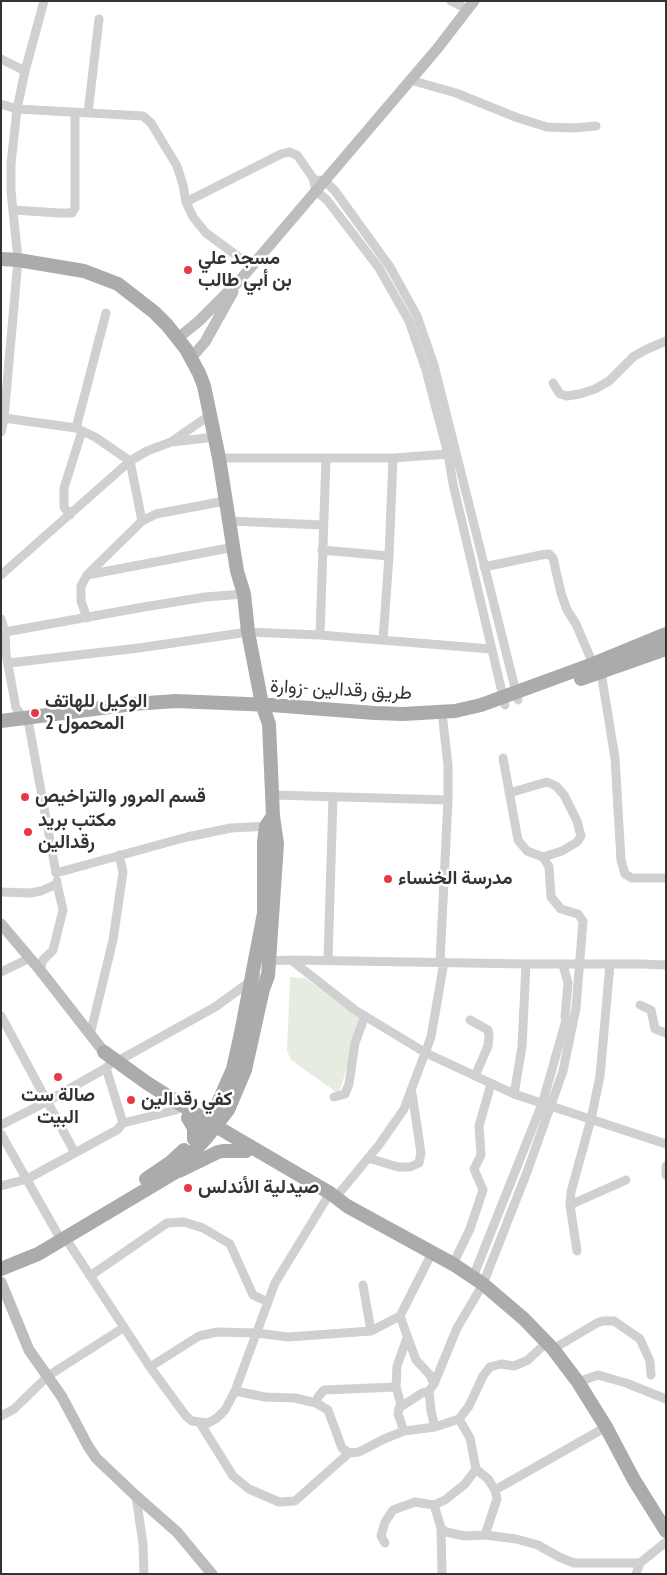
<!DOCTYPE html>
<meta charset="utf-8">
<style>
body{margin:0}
#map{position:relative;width:667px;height:1575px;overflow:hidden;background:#fff;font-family:"PT Sans Narrow",sans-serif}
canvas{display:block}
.frame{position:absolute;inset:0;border:2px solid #333;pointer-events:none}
</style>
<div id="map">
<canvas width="667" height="1575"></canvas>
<div class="frame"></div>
</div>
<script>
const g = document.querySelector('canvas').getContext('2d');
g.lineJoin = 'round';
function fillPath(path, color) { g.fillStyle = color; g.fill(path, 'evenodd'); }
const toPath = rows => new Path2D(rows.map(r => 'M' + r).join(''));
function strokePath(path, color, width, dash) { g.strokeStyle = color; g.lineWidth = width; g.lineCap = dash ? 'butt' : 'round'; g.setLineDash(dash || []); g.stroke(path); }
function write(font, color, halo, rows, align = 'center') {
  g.font = font + ' "PT Sans Narrow",Vazirmatn,sans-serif'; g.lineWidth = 5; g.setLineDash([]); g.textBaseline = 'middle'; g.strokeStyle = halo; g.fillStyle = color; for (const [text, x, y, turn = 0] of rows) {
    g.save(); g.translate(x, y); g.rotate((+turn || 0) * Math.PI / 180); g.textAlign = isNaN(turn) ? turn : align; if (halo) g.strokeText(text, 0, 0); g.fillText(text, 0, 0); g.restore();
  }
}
fillPath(toPath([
 [290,977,305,978,361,1018,339,1094,291,1060,287,1051]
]), '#e6ecdf');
strokePath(toPath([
 [451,1,467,9],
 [1,59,25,71],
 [410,80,456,93,518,118,547,127,573,128,596,126],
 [1,104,17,109,143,116,151,123,177,166,183,185,186,202,193,217,206,233,251,266],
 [88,113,99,19],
 [319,180,325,181,335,191,390,267,417,316,434,365,518,700],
 [186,202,281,154,289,152,297,155,313,178,316,191,327,200,379,268,409,321,426,370,448,454,453,484,505,705],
 [13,210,60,213,72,213,75,208,75,113],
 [553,383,560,394,567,396,580,394,595,389,609,381,633,357,645,350,666,341],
 [4,418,76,428,95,437,130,461,142,521],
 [76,428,106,313],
 [1,432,4,418,18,260,11,191,11,164,17,109,25,71,44,1],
 [171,442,215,437],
 [219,458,393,458,448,454],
 [70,515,64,507,64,488,82,431],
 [229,521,323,525],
 [322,550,389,556],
 [484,567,541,555,549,554,553,558,561,593,567,610,576,624,593,664],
 [1,575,130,461,147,451,171,442,210,415],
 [87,575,234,547],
 [87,618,81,601,81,586,87,575,142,521,156,514,225,501],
 [1,619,5,632,6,654,14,697,16,708,29,725,56,873,187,837,231,828,270,826],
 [5,632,144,607,205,597,244,594],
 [320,635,326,458],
 [383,640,389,556,393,458],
 [9,663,139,648,248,632,320,635,491,649],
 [601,672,615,758,621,860,625,874,632,878,666,878],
 [443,721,448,765,448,800],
 [509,793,547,782,556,786,564,795,577,821,581,836,577,842,562,851,543,857],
 [272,795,448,800,440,962],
 [1,892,30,893,41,891,57,884,57,881],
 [291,960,355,1010,426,1053,514,1094,666,1144],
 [328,960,333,797],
 [266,961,291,960,526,964,642,964,666,965],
 [40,970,43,960,53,950,63,910,57,884],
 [1,972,30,958],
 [640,1005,651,1010,655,1029,666,1033],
 [1,1016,75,1153],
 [470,1020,488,1030,489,1035,488,1046,475,1076],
 [90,1035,113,940,123,872,119,855],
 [106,1068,123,1123],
 [514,1094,522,1047,526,964],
 [334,1097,345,1094,349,1084,355,1043,365,1016],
 [1,1125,48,1101,106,1068,111,1063,116,1062,215,1007,251,981,268,976],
 [1,1134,57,1233],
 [368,1158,398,1167,410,1167,419,1163,421,1153,412,1093],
 [666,1166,666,1175],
 [1,1186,27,1179,117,1130,123,1123,176,1110],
 [336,1197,379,1145,404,1109,431,1037,444,962],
 [570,1205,626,1180],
 [66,1239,150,1367,186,1416,192,1421,208,1423,217,1418,225,1410,235,1391,275,1283,330,1193],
 [577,1251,570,1205,571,1192,591,1119,600,1076,610,964],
 [453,1264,470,1229,483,1190,474,1169,481,1155,479,1126,491,1084],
 [90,1276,167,1223,184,1222,203,1228,230,1244,253,1295,268,1302],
 [473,1277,542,1104,551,1073,566,1020,565,1016,568,983,563,965],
 [363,1285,371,1331],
 [400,1316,416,1360,430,1375,434,1384,429,1391,422,1393,399,1408,398,1414,404,1431],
 [553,1349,597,1323,603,1321,614,1321,640,1339,650,1361,651,1375],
 [150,1367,199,1336,217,1332,257,1333,288,1337,371,1331,400,1316,432,1253],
 [578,1382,598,1375,626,1383,666,1399],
 [434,1384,457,1328,483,1284,527,1172,563,1071,576,1008,583,921,578,914,561,909,551,897,549,867,543,857,527,851,518,840,503,758],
 [235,1391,265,1397,295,1398,316,1403,328,1410,342,1448,349,1453,359,1452,384,1439,404,1431,435,1427,459,1419,469,1406,483,1376,490,1367,501,1364,514,1366,528,1360,547,1342],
 [429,1391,431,1411,435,1427],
 [316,1403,318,1397,324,1390,396,1387],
 [401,1405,396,1387,397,1366,407,1338],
 [1,1416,14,1409,48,1376,123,1328],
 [459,1419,470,1438,476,1469,465,1484,445,1500,434,1505,441,1528,446,1532,465,1536,485,1535,516,1539,538,1545,559,1557,574,1563,640,1563],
 [200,1423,233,1476,249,1489,279,1502,295,1501,349,1453],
 [476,1469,488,1479,495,1490,497,1499,485,1535],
 [495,1490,606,1427],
 [136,1496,143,1544,144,1574],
 [441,1528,442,1574],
 [385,1543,381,1536,385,1522,393,1510,415,1502,434,1505],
 [636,1574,640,1563,666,1542]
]), '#d0d0d0', 9);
strokePath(toPath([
 [178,338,199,321,240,280,437,49,474,1],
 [191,358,205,342,233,292],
 [1,924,40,970,104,1052],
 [1,1282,29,1350,62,1397,88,1446,96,1458,136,1496,177,1532,212,1574]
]), '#bdbdbd', 11);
strokePath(toPath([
 [1,259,18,260,84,271,118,284,154,312,167,325,186,349,199,373,204,386,219,458,237,571,244,594,248,632,262,704,269,724,273,816,277,844,268,976,263,989,245,1070,228,1110,207,1137,174,1173,38,1254,1,1269],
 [581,679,666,649],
 [1,721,133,704,176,701,271,705,375,713,403,714,455,711,481,705,593,664,666,634],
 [104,1052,147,1083,207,1121,330,1193,347,1206,453,1264,483,1284,524,1319,553,1349,578,1382,606,1427,634,1480,666,1531],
 [188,1118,194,1128,194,1139],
 [203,1127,218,1103,233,1069,241,1033,264,913,264,842,266,826,273,816],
 [179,1171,218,1152,223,1151,246,1151],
 [146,1179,171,1162,184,1150]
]), '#ababab', 14);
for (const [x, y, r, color] of [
 [188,270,5,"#e63946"],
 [35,713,5,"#e63946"],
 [25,797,5,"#e63946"],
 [28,832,5,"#e63946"],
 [388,879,5,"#e63946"],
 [58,1077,5,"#e63946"],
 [131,1100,5,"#e63946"],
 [188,1188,5,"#e63946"]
]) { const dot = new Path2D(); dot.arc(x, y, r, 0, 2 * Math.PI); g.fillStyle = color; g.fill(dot); strokePath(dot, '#fff', 2); }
write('bold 19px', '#333', '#fff', [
 ["مسجد علي",198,259],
 ["بن أبي طالب",198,281],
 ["الوكيل للهاتف",45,702],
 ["المحمول 2",45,724],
 ["قسم المرور والتراخيص",35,797],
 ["مكتب بريد",38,821],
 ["رقدالين",38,843],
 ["مدرسة الخنساء",398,879],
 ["صالة ست",58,1096,"center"],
 ["البيت",58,1118,"center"],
 ["كفي رقدالين",141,1100],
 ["صيدلية الأندلس",198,1188]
], 'left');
write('19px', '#333', '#fff', [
 ["طريق رقدالين -زوارة",341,690,3]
]);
</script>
